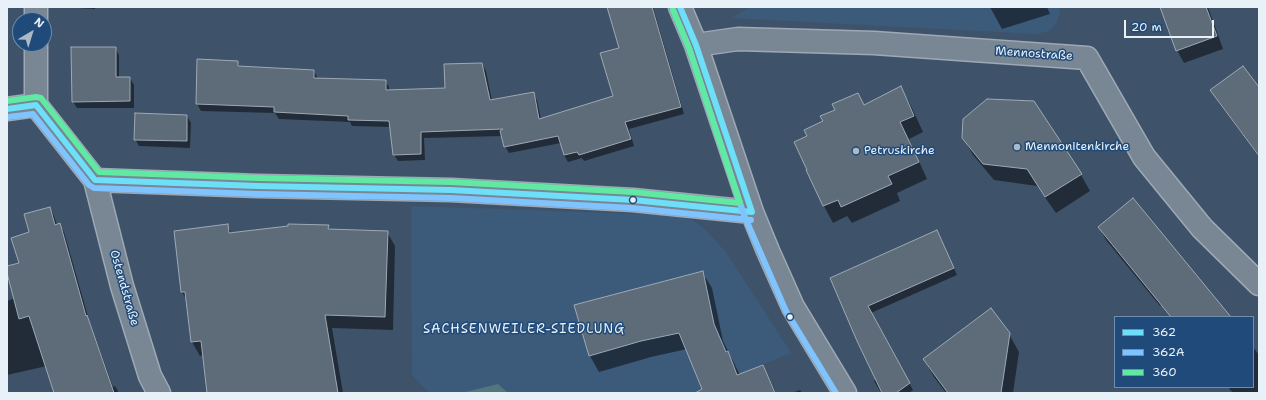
<!DOCTYPE html>
<meta charset="utf-8">
<style>
body{margin:0}
#map{position:relative;width:1266px;height:400px;overflow:hidden;background:#3e5369;font-family:"Shantell Sans",sans-serif}
canvas{display:block}
.frame{position:absolute;inset:0;border:8px solid #e8f1f8;pointer-events:none}
.legend{position:absolute;left:1114px;top:316px;width:140px;height:72px;box-sizing:border-box;background:#1f4a7a;border:1px solid #6f8dac;margin:0;padding:5px 7px;list-style:none;font-size:12px;color:#e8f1f8}
.legend li{display:flex;align-items:center;gap:8px;height:20px}
.legend b{width:20px;border:1px solid #6f8dac}
.north{position:absolute;left:12px;top:12px;width:40px;height:40px;box-sizing:border-box;background:#1f4a7a;border:1px solid #6f8dac;border-radius:50%;rotate:38deg;font-size:11px;font-weight:700;line-height:16px;text-align:center;color:#e8f1f8}
.north::after{content:'';display:block;margin:auto;width:14px;height:18px;background:#acbac6;clip-path:polygon(50% 0,100% 100%,50% 72%,0 100%)}
.scale{position:absolute;left:1124px;top:20px;width:90px;height:18px;box-sizing:border-box;border:2px solid #e8f1f8;border-top:0;padding-left:5px;font-size:12px;line-height:14px;white-space:nowrap;color:#e8f1f8;-webkit-text-stroke:3px #1f4a7a;paint-order:stroke}
</style>
<div id="map">
<canvas width="1266" height="400"></canvas>
<div class="frame"></div>
<ul class="legend">
<li><b style="height:5px;background:#6ddff8"></b>362</li>
<li><b style="height:5px;background:#80c4ff"></b>362A</li>
<li><b style="height:5px;background:#60e9a3"></b>360</li>
</ul>
<div class="north">N</div>
<div class="scale">20 m</div>
</div>
<script>
const g = document.querySelector('canvas').getContext('2d');
g.lineJoin = 'round';
function fillPath(path, color) { g.fillStyle = color; g.fill(path, 'evenodd'); }
const toPath = rows => new Path2D(rows.map(r => 'M' + r).join(''));
function strokePath(path, color, width, dash) { g.strokeStyle = color; g.lineWidth = width; g.lineCap = dash ? 'butt' : 'round'; g.setLineDash(dash || []); g.stroke(path); }
function write(font, color, halo, rows, align = 'center') {
  g.font = font + ' "Shantell Sans",sans-serif'; g.lineWidth = 3; g.setLineDash([]); g.textBaseline = 'middle'; g.strokeStyle = halo; g.fillStyle = color; for (const [text, x, y, turn = 0] of rows) {
    g.save(); g.translate(x, y); g.rotate((+turn || 0) * Math.PI / 180); g.textAlign = isNaN(turn) ? turn : align; if (halo) g.strokeText(text, 0, 0); g.fillText(text, 0, 0); g.restore();
  }
}
fillPath(toPath([
 [749,7,1059,7,1060,11,1057,22,1049,31,1037,34,732,18],
 [411,206,673,215,692,220,706,230,726,252,791,353,692,393,429,393,412,375]
]), '#3c5a7a');
fillPath(toPath([
 [498,384,508,393,461,393]
]), '#53757c');
fillPath(toPath([
 [61,7,95,7,95,9],
 [608,7,653,7,684,114,629,129,634,146,584,161,582,158,568,162,564,155,561,143,509,153,505,146,503,136,424,138,425,160,398,161,394,155,391,127,352,126,350,122,279,119,275,113,201,111,197,104,237,62,241,68,314,71,318,79,385,81,389,87,389,91,446,89,482,64,486,71,492,101,533,93,537,100,541,119,614,97,621,49],
 [990,7,1047,7,1050,14,1002,29],
 [1161,7,1208,7,1223,49,1184,63,1177,50],
 [115,48,119,55,119,78,130,78,134,85,134,108,77,108,73,102],
 [901,88,910,104,923,132,909,139,927,179,897,193,900,201,852,223,847,216,833,223,824,206,807,171,864,106],
 [1259,89,1259,157,1219,103,1211,90],
 [187,116,191,123,190,148,139,146,135,139],
 [963,138,1081,175,1090,191,1056,213,1037,186,994,180,973,155],
 [50,208,54,216,57,225,59,224,64,232,89,320,113,387,115,386,119,393,56,393,47,366,7,375,7,301,15,298,7,267,20,264,31,233],
 [227,225,232,234,328,226,331,230,387,232,395,246,393,330,332,328,343,393,208,393,204,355,200,356,192,342,187,301,182,292],
 [1099,227,1228,317,1171,317,1162,305,1160,306,1106,240],
 [940,238,957,275,871,313,913,390,909,393,881,393,874,381,876,379,831,278],
 [702,272,712,288,723,341,740,375,763,366,776,393,694,393,703,389,687,349,651,357,599,372,590,356,576,305],
 [1009,334,1019,352,1013,393,946,393,934,377,924,360],
 [1253,347,1259,355,1259,393,1233,393,1228,387,1253,387],
 [800,390,802,393,792,393]
]), '#0007');
const building = toPath([
 [607,7,652,7,681,107,625,122,631,139,579,155,577,152,564,155,558,136,504,147,500,131,503,129,421,132,421,154,393,155,389,121,348,120,348,116,274,112,274,107,196,104,197,59,238,61,238,66,314,70,314,78,386,80,386,90,445,88,444,64,482,63,490,100,534,92,539,119,613,96,600,53,619,48,607,7],
 [1160,7,1206,7,1217,36,1176,51,1160,7],
 [71,47,116,47,116,77,130,77,130,101,72,102,71,47],
 [1243,66,1259,87,1259,156,1210,90,1243,66],
 [901,86,914,116,900,122,919,162,888,176,892,184,841,207,838,200,823,206,806,170,807,170,794,142,807,136,804,130,823,121,820,116,835,110,832,104,858,93,864,105,901,86],
 [987,99,1034,101,1082,174,1045,197,1027,169,983,164,962,138,963,119,987,99],
 [135,113,187,115,187,141,134,140,135,113],
 [1133,198,1231,317,1171,317,1098,227,1133,198],
 [50,207,55,225,60,223,86,316,87,315,114,393,54,393,29,316,19,319,7,273,7,266,19,263,11,238,29,232,24,214,50,207],
 [228,224,229,233,288,226,288,224,329,225,328,229,388,231,385,317,325,315,338,393,207,393,201,341,191,342,185,292,181,292,174,231,228,224],
 [937,230,954,268,868,306,910,383,896,393,882,393,857,341,830,278,937,230],
 [703,271,714,324,726,352,728,351,737,375,763,365,775,393,695,393,702,389,679,333,641,341,589,356,574,305,703,271],
 [991,308,1010,333,1001,393,948,393,923,359,991,308]
]);
fillPath(building, '#5e6b78');
strokePath(building, '#9ea9b5', 1);
const minor = toPath([
 [36,7,36,20],
 [680,7,696,45,752,212,768,251,793,307,845,393],
 [36,44,36,105],
 [696,45,738,39,874,43,1087,58,1144,157,1202,228,1259,284],
 [7,109,36,105,95,180,258,186,451,190,633,200,752,212],
 [95,180,122,286,150,376,159,393]
]);
strokePath(minor, '#9ea9b5', 25);
strokePath(minor, '#798694', 22);
strokePath(toPath([
 [7,109,36,105,95,180,258,186,451,190,633,200,752,212,696,45,680,7]
]), '#6ddff8', 6);
strokePath(toPath([
 [673,10,689,48,744,215,761,254,786,311,836,393],
 [8,117,33,114,89,185,94,188,258,194,451,198,632,208,751,220]
]), '#80c4ff', 6);
strokePath(toPath([
 [7,101,36,97,41,98,99,172,258,178,451,182,633,192,740,203,689,48,673,10]
]), '#60e9a3', 6);
for (const [x, y, r, color] of [
 [1017,147,4,"#acbac6"],
 [856,151,4,"#acbac6"],
 [633,200,3.5,"#e8f1f8"],
 [790,317,3.5,"#e8f1f8"]
]) { const dot = new Path2D(); dot.arc(x, y, r, 0, 2 * Math.PI); g.fillStyle = color; g.fill(dot); strokePath(dot, '#1f4a7a', 1.5); }
write('12px', '#e8f1f8', '#1f4a7a', [
 ["Mennostraße",1034,54,4],
 ["Ostendstraße",124,288,74]
]);
write('12px', '#e8f1f8', '#1f4a7a', [
 ["Mennonitenkirche",1025,147],
 ["Petruskirche",864,151]
], 'left');
g.letterSpacing = '1px';
write('13px', '#e8f1f8', '#1f4a7a', [
 ["SACHSENWEILER-SIEDLUNG",524,330]
]);
g.letterSpacing = '0px';
</script>
